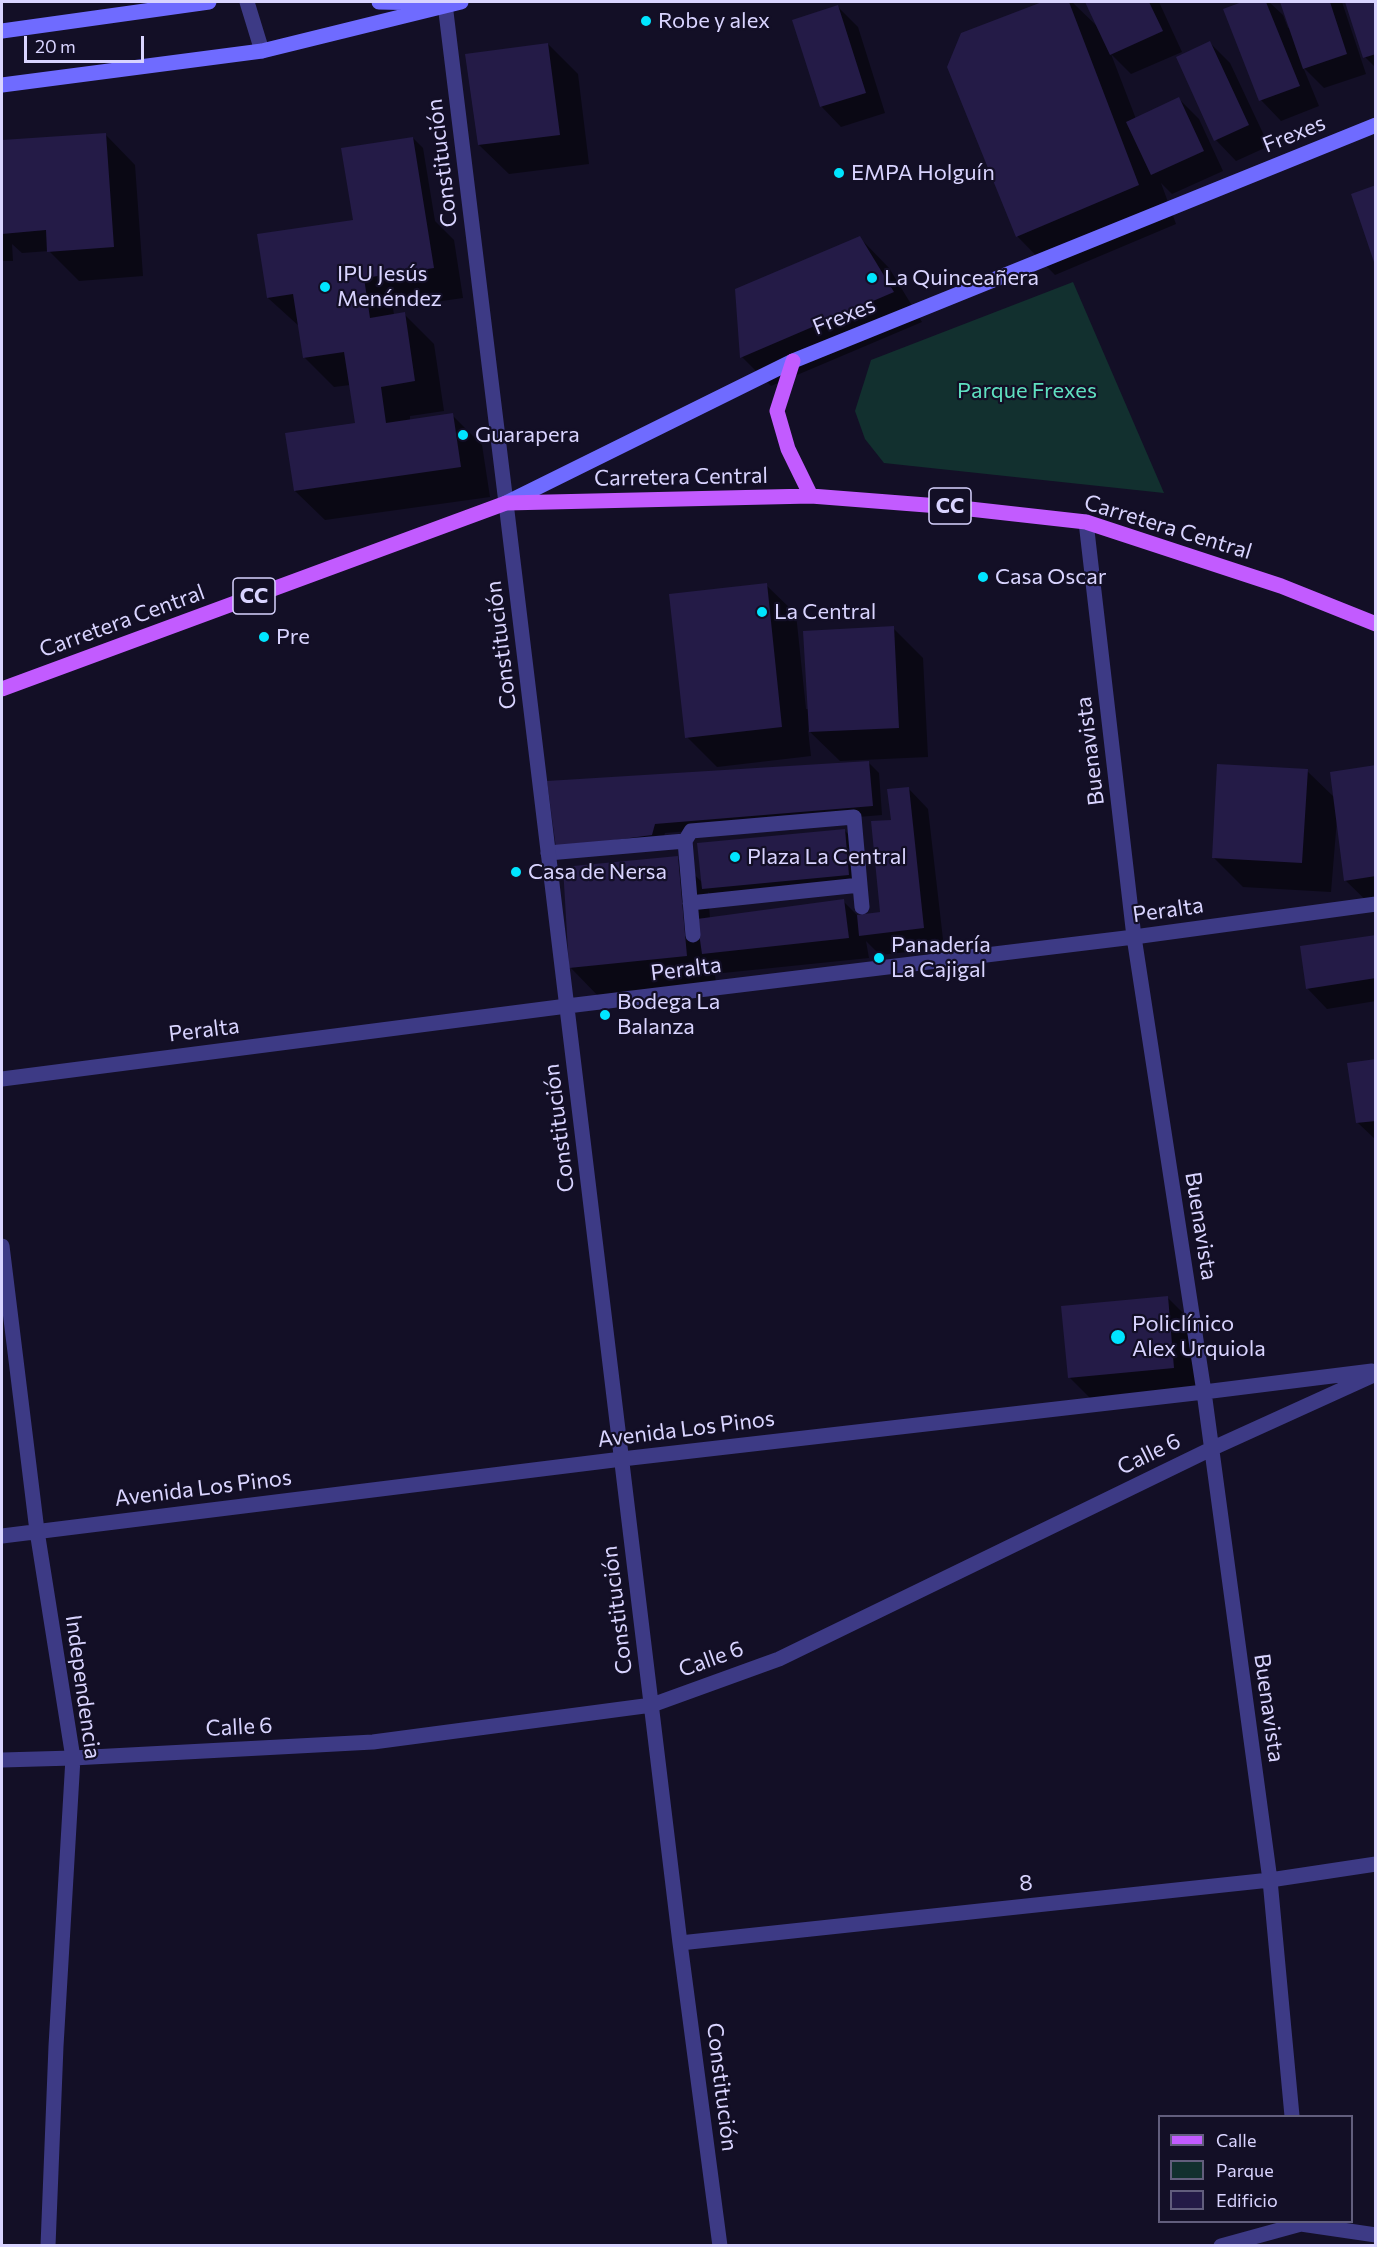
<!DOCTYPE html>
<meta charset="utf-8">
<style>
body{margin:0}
#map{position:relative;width:1377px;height:2247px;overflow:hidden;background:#130f26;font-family:Commissioner,sans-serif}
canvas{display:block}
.frame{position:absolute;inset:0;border:3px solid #d9d4ff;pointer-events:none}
.legend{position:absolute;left:1158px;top:2115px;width:195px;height:108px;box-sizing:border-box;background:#130f26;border:2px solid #625e7d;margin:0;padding:8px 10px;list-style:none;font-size:18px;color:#d9d4ff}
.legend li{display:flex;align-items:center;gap:12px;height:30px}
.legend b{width:30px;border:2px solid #625e7d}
.scale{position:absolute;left:24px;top:36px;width:120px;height:27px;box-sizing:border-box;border:3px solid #d9d4ff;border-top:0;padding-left:8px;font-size:18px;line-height:21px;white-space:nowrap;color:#d9d4ff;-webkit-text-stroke:4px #130f26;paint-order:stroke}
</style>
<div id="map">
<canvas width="1377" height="2247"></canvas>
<div class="frame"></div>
<ul class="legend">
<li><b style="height:8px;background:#c25bff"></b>Calle</li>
<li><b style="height:16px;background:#12302f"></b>Parque</li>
<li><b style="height:16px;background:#241b47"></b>Edificio</li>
</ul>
<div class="scale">20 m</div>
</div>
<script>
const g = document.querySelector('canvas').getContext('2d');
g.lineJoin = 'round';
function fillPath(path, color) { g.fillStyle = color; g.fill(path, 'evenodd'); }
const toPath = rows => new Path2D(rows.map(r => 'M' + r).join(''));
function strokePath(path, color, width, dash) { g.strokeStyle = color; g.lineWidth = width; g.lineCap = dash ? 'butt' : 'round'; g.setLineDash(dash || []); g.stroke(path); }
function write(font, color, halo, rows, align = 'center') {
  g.font = font + ' Commissioner,sans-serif'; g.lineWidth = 4.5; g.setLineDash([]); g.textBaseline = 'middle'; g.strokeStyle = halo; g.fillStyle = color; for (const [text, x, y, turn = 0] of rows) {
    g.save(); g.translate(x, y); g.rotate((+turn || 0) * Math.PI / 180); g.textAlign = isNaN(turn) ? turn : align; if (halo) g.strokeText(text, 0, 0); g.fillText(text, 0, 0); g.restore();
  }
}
fillPath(toPath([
 [1073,282,1164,493,884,463,865,439,855,411,871,360]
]), '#12302f');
fillPath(toPath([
 [1046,2,1072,2,1099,28,1087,2,1159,2,1182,52,1131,74,1111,54,1136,119,1179,99,1199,119,1223,171,1172,194,1161,183,1176,224,1055,275,1017,236,962,35],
 [1247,2,1269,2,1283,15,1288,28,1291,27,1282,2,1342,2,1366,74,1324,88,1303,67,1319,106,1281,121,1261,100,1225,10],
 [1346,2,1376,2,1376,68,1365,57],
 [838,7,858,27,885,113,841,127,821,106],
 [1210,43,1230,63,1269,146,1236,161,1216,140,1178,57],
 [548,44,578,74,589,164,509,174,479,145],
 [106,135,135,165,143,276,79,281,49,251,22,253,12,244,13,261,2,261,2,142],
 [413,138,423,148,435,221,454,240,463,298,393,308,394,315,404,314,434,344,444,411,410,416,410,421,452,415,482,445,490,497,325,520,295,491,356,425,350,385,334,387,304,357,300,327,268,298,354,221],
 [860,238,889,268,922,322,771,386,742,357],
 [766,585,796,614,806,709,809,709,893,628,923,658,928,757,840,761,808,730,811,756,717,767,687,737],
 [869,763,879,773,882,815,665,833,661,845,557,847],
 [1376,767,1376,910,1345,880,1337,819,1331,892,1243,887,1213,857,1307,771,1335,798],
 [908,788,928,809,944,948,880,955,866,941,869,958,723,973,714,964,716,985,600,998,571,968,677,858,703,883,844,830,854,840,858,884,714,898,708,892,710,919,843,901,858,916,882,913,893,821],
 [1376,936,1376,1001,1327,1009,1307,988],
 [1376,1061,1376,1140,1358,1123],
 [1167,1297,1197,1327,1203,1398,1099,1407,1070,1378]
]), '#0007');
fillPath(toPath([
 [1042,2,1069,2,1139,185,1016,237,947,67,961,33],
 [1085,2,1149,2,1163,31,1110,55],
 [1242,2,1266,2,1300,86,1259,101,1223,9],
 [1280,2,1330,2,1347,54,1303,69],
 [1345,2,1376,2,1376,54,1363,58],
 [838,5,866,93,820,107,792,20],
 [1210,41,1249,125,1214,141,1176,57],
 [548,43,560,135,478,145,465,54],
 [1179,97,1204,151,1151,175,1126,122],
 [106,133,114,247,47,252,46,230,2,234,2,140],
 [413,137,434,268,364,278,370,318,405,312,415,381,381,387,386,423,453,413,461,467,294,491,285,433,355,423,344,352,303,358,293,294,267,298,257,234,353,220,341,148],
 [1376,185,1376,265,1375,265,1351,194],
 [860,236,894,292,740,358,735,289],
 [767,583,782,727,685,738,669,594],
 [894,626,899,728,809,732,803,631],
 [869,761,873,806,655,824,652,835,556,848,547,781],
 [1217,764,1308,769,1302,863,1212,858],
 [1376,765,1376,876,1344,881,1330,772],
 [909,787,924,928,859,936,857,915,880,912,871,821,891,820,887,789],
 [845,829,849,875,702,889,697,843],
 [678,856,687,956,569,968,563,867],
 [844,899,849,938,702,954,697,919],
 [1376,935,1376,978,1306,989,1300,946],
 [1376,1059,1376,1121,1356,1123,1347,1063],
 [1168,1296,1174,1368,1068,1378,1061,1306]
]), '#241b47');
strokePath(toPath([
 [247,2,262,51],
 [685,841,691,831,854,817,860,885,690,903],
 [548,853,685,841,693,935],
 [860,885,862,907]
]), '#3d3a85', 15);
strokePath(toPath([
 [506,503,680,1943,720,2246],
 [1086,522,1134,937,1204,1392,1270,1880,1292,2116],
 [2,1079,567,1006,1134,937,1376,904],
 [2,1246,37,1531,73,1758,56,2046,48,2246],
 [2,1536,622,1459,1204,1392,1372,1371],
 [2,1760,73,1758,373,1742,652,1705,779,1659,1211,1449,1376,1374],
 [680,1943,1270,1880,1376,1864],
 [1221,2246,1301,2224,1376,2235]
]), '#3d3a85', 15);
strokePath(toPath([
 [445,4,506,503]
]), '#3d3a85', 15);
strokePath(toPath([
 [379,2,427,3],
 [2,31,209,2],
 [2,85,262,51,461,2],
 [506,503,793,361,1376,125]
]), '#6f6bff', 15);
strokePath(toPath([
 [793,361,777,411,788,449,811,496],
 [2,689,506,503,811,496,952,507,1086,522,1281,586,1376,624]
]), '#c25bff', 15);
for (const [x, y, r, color] of [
 [646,21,6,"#00e5ff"],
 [839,173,6,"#00e5ff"],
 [872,278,6,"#00e5ff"],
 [325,287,6,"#00e5ff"],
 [463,435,6,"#00e5ff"],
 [983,577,6,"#00e5ff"],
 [762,612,6,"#00e5ff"],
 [264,637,6,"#00e5ff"],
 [735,857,6,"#00e5ff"],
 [516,872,6,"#00e5ff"],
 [879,958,6,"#00e5ff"],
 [605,1015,6,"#00e5ff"],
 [1118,1337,8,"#00e5ff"]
]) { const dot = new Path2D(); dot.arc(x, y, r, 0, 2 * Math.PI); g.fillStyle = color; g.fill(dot); strokePath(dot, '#130f26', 2); }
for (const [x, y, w] of [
 [950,506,42],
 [254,596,42]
]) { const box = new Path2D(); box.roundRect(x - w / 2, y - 18, w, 36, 4.5); g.fillStyle = '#130f26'; g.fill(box); strokePath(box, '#d9d4ff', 1.5); }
write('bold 21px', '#d9d4ff', null, [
 ["CC",950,506],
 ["CC",254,596]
]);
write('22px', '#d9d4ff', '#130f26', [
 ["Robe y alex",658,21],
 ["EMPA Holguín",851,173],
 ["IPU Jesús",337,274],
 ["Menéndez",337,299],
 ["La Quinceañera",884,278],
 ["Guarapera",475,435],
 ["Casa Oscar",995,577],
 ["La Central",774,612],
 ["Pre",276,637],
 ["Plaza La Central",747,857],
 ["Casa de Nersa",528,872],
 ["Panadería",891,945],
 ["La Cajigal",891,970],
 ["Bodega La",617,1002],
 ["Balanza",617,1027],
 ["Policlínico",1132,1324],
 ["Alex Urquiola",1132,1349]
], 'left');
write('22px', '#d9d4ff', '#130f26', [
 ["Frexes",1294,134,-22],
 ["Constitución",442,163,-97],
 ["Frexes",844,316,-22],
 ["Carretera Central",681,477,-1],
 ["Carretera Central",1168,527,17],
 ["Carretera Central",122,621,-20],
 ["Constitución",501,645,-97],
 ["Buenavista",1090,751,-97],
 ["Peralta",1168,910,-8],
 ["Peralta",686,969,-7],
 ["Peralta",204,1030,-7],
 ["Constitución",559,1128,-97],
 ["Buenavista",1201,1226,81],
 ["Avenida Los Pinos",686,1429,-7],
 ["Calle 6",1149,1454,-26],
 ["Avenida Los Pinos",203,1488,-7],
 ["Constitución",617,1610,-97],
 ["Calle 6",711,1659,-20],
 ["Independencia",83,1687,82],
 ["Buenavista",1269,1708,82],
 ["Calle 6",239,1727,-3],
 ["8",1026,1883,-6],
 ["Constitución",722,2087,83]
]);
write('22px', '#5fe0c0', '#130f26', [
 ["Parque Frexes",1027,391]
]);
</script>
